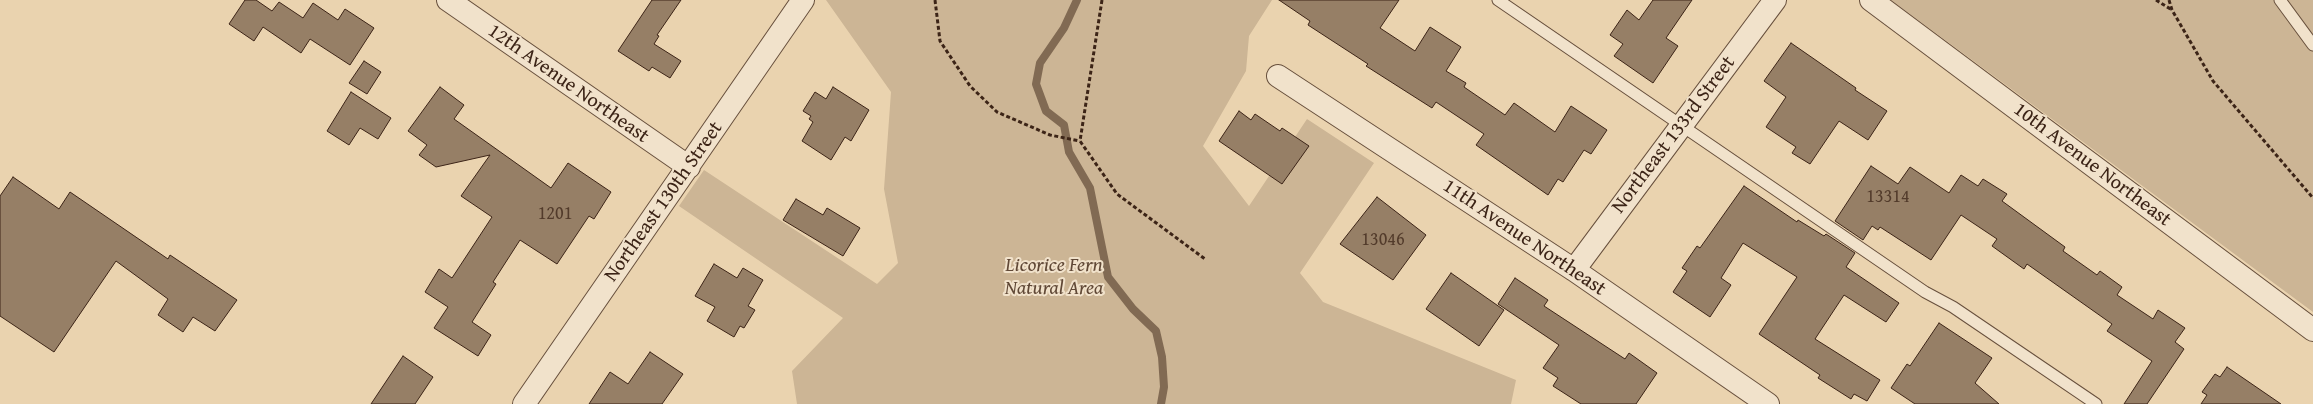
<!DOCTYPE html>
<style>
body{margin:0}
canvas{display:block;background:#ead3af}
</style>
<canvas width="2313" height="404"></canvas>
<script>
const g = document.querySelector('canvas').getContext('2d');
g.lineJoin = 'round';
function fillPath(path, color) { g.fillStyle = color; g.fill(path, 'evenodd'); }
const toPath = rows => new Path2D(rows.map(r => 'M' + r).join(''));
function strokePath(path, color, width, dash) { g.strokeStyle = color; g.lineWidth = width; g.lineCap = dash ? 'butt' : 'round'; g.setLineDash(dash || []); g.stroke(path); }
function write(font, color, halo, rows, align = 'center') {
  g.font = font + ' "Gentium Book Plus",serif'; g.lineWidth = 4; g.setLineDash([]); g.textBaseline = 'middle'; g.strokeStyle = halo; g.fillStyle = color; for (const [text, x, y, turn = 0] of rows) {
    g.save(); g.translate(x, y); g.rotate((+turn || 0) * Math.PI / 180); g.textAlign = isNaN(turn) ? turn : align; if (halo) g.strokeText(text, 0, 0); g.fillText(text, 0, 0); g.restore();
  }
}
fillPath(toPath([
 [826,0,1272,0,1249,36,1246,71,1203,146,1249,206,1307,119,1374,163,1300,273,1323,302,1516,380,1511,404,797,404,792,371,843,318,679,206,704,170,877,284,898,263,884,189,891,92],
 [1891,0,2313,0,2313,312]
]), '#ccb595');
strokePath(toPath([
 [1077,0,1064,28,1040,63,1036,84,1046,111,1064,125,1069,152,1090,188,1108,277,1133,309,1156,331,1162,357,1164,387,1161,404]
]), '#816a53', 8);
const building = toPath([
 [245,0,256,0,272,11,279,2,303,18,313,3,338,20,345,9,374,28,350,65,310,39,301,53,263,27,254,41,229,24,245,0],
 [652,0,681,0,657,35,659,36,654,44,681,61,670,78,652,67,649,71,618,51,652,0],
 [1279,0,1399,0,1380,28,1415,51,1430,27,1461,47,1446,71,1466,83,1464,87,1505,115,1514,103,1555,132,1571,106,1607,130,1591,154,1584,150,1563,182,1558,179,1548,195,1476,145,1484,134,1436,102,1432,108,1366,66,1368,64,1308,25,1310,21,1279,0],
 [1653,0,1692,0,1666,38,1678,46,1653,83,1614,56,1623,44,1610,35,1627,10,1639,20,1653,0],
 [1791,43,1856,88,1855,90,1887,111,1868,140,1839,121,1810,164,1792,153,1796,147,1766,127,1786,97,1764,81,1791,43],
 [364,61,381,72,367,94,349,83,364,61],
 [440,87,464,105,454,119,551,188,568,163,611,192,594,219,589,216,557,264,520,240,493,282,496,284,472,322,491,335,478,356,434,328,448,307,425,292,439,269,452,278,492,217,461,196,490,155,436,167,419,155,427,145,408,131,440,87],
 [833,87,869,110,851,141,845,137,831,160,802,141,813,122,809,119,811,116,803,111,815,92,826,99,833,87],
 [351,92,391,118,378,139,360,128,349,145,327,131,351,92],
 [1239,111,1251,120,1255,114,1280,131,1282,128,1309,146,1282,184,1219,141,1239,111],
 [1871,166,1898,184,1910,167,1949,193,1961,175,1978,186,1983,179,2007,194,2002,201,2065,247,2063,251,2097,275,2100,271,2122,287,2117,295,2153,319,2158,310,2185,328,2175,342,2184,349,2147,404,2124,404,2152,361,2107,331,2112,324,2027,264,2024,269,1992,246,1997,239,1961,215,1931,260,1880,227,1878,230,1872,226,1863,240,1835,221,1871,166],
 [13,177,59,209,70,192,168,259,170,255,237,300,215,331,193,317,183,332,158,315,168,299,116,261,54,352,0,316,0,196,13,177],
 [1744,186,1797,222,1798,220,1824,236,1826,234,1855,253,1846,267,1899,303,1886,322,1844,295,1815,339,1880,380,1867,401,1854,394,1851,399,1818,378,1820,375,1759,334,1797,277,1743,243,1721,278,1731,285,1710,317,1673,292,1687,271,1682,268,1697,246,1700,248,1744,186],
 [1377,197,1426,235,1393,280,1340,244,1377,197],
 [796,199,823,215,827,208,860,228,843,256,783,220,796,199],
 [714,264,737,278,743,268,763,280,748,306,755,310,744,328,740,326,734,337,707,321,715,307,695,296,714,264],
 [1451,273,1504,310,1479,346,1426,309,1451,273],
 [1515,278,1548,300,1544,306,1625,359,1629,353,1657,373,1636,404,1581,404,1553,386,1558,378,1543,368,1559,345,1498,304,1515,278],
 [1939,323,1992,358,1975,383,1999,404,1915,404,1891,388,1907,364,1910,366,1939,323],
 [650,352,683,374,662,404,589,404,610,372,628,384,650,352],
 [403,356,433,377,415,404,371,404,403,356],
 [2227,367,2281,404,2201,404,2207,395,2202,392,2215,374,2220,377,2227,367]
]);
fillPath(building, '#967f66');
strokePath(building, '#3c2417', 1);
const service = toPath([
 [1498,0,1925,292,1953,307,2096,404],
 [2280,0,2313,45]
]);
const minor = toPath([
 [448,0,689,167],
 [1871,0,2313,330],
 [1278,76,1574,270,1768,404],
 [1574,270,1775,0],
 [524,404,803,0]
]);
strokePath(service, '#68503d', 13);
strokePath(minor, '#68503d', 24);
strokePath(toPath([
 [935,0,940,41,970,86,997,112,1050,135,1080,141],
 [1102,0,1080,141,1117,194,1205,259],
 [2156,0,2172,10],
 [2169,0,2172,10,2213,81,2313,198]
]), '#3c2417', 3, [4, 2.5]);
strokePath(service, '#f1e2cb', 11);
strokePath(minor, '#f1e2cb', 22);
write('18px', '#523b2b', null, [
 ["13314",1888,197],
 ["1201",555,214],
 ["13046",1383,240]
]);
write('20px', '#3c2417', '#f1e2cb', [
 ["12th Avenue Northeast",568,84,35],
 ["Northeast 133rd Street",1674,135,-53],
 ["10th Avenue Northeast",2092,165,37],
 ["Northeast 130th Street",664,202,-55],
 ["11th Avenue Northeast",1524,238,34]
]);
write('italic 20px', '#604836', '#f1e2cb', [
 ["Licorice Fern",1054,266],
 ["Natural Area",1054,289]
]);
</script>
